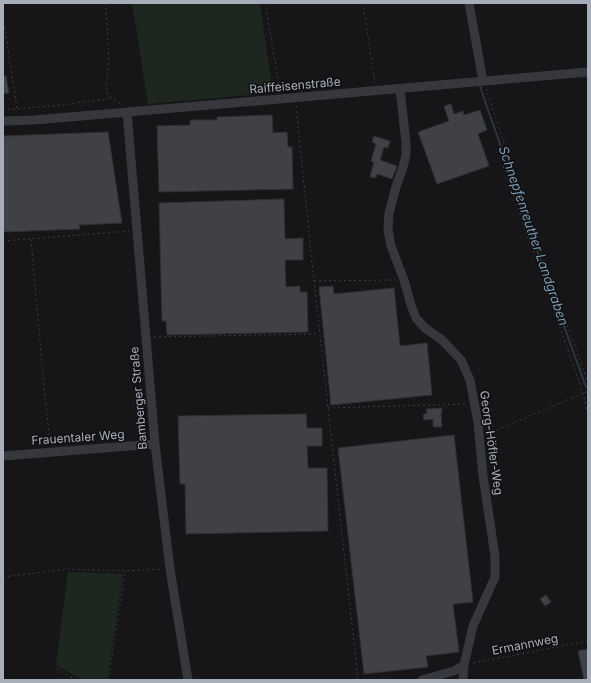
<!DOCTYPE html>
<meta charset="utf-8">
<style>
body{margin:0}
#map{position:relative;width:591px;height:683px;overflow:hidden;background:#161618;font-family:Inter,sans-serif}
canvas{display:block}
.frame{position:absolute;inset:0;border:4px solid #a7adb9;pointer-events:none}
</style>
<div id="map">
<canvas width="591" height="683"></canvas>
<div class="frame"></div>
</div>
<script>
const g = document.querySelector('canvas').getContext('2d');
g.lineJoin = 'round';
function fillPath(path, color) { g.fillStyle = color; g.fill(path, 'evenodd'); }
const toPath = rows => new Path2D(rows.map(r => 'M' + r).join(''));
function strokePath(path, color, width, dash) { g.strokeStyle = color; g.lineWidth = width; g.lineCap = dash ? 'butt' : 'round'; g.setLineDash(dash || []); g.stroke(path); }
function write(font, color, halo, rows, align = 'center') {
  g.font = font + ' Inter,sans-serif'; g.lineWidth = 3; g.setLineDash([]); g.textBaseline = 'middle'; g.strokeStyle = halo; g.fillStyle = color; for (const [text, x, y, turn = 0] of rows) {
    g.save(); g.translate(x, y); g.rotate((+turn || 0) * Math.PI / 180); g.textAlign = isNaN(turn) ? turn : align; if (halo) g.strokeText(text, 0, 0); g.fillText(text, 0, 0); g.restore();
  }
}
fillPath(toPath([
 [132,3,260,3,273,93,148,104],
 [68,572,123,574,107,680,82,680,56,665]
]), '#1e271f');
strokePath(toPath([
 [480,86,487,107,555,301,586,387]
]), '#2b363d', 2);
const building = toPath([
 [3,76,6,76,9,93,3,94,3,76],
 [451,104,454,114,463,111,464,115,480,110,487,130,478,134,489,166,437,184,418,132,449,121,444,106,451,104],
 [272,115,273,133,287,132,288,147,292,147,293,189,159,192,157,126,190,125,190,120,217,120,217,117,272,115],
 [108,132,122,223,79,225,80,229,3,232,3,136,108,132],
 [374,136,390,141,388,148,384,147,380,160,397,166,392,179,377,174,376,178,370,177,374,162,371,161,376,144,372,142,374,136],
 [284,199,285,239,303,238,303,260,285,260,286,287,300,286,300,292,307,292,308,332,167,335,166,321,162,321,159,203,284,199],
 [333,286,334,294,394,288,400,346,427,343,432,395,331,405,319,287,333,286],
 [442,408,442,413,441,413,442,427,433,427,433,419,424,420,423,414,427,414,426,409,442,408],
 [306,414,307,428,322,428,322,446,307,446,308,468,327,468,328,531,186,534,185,484,180,484,178,416,306,414],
 [454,435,473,602,453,604,459,652,426,656,428,667,364,674,338,448,454,435],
 [546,595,551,602,545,606,540,599,546,595],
 [588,649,588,680,584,680,578,651,588,649]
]);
fillPath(building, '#404145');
strokePath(building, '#303034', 1);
strokePath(toPath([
 [105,3,107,23,109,64,106,87,107,92,109,96,123,105],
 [265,3,280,90],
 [363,3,375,83],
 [3,17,17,108],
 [486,89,535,235,588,383],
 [296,106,314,281,358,680],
 [3,110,62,105,112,98],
 [503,166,583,393,588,415],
 [31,239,42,366,50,444],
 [3,241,130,231],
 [314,281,395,280],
 [154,337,319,334],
 [328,408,467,404],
 [488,434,588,391],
 [3,577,68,569,125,571,163,569],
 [473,663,588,641],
 [57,669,76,680],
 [108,680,125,572]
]), '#3d3f45', 1, [2, 3]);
strokePath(toPath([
 [469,3,483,81],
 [400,89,406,143,406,155,403,167,396,187,389,213,388,230,391,246,404,280,411,305,416,318,425,328,442,340,461,360,470,380,478,423,483,476,495,556,495,577,473,626,464,665,463,680],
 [127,112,155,444,170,569,188,680],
 [3,121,34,120,268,100,588,72],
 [3,456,155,444],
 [422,680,454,671,464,665]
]), '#37383e', 9);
write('12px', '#a7adb9', '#111113', [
 ["Raiffeisenstraße",295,86,-5],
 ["Bamberger Straße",139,398,-95],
 ["Frauentaler Weg",78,438,-4],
 ["Georg-Höfler-Weg",491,443,82],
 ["Ermannweg",525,645,-11]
]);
write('italic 13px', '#7c9db6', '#111113', [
 ["Schnepfenreuther Landgraben",533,236,71]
]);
</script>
